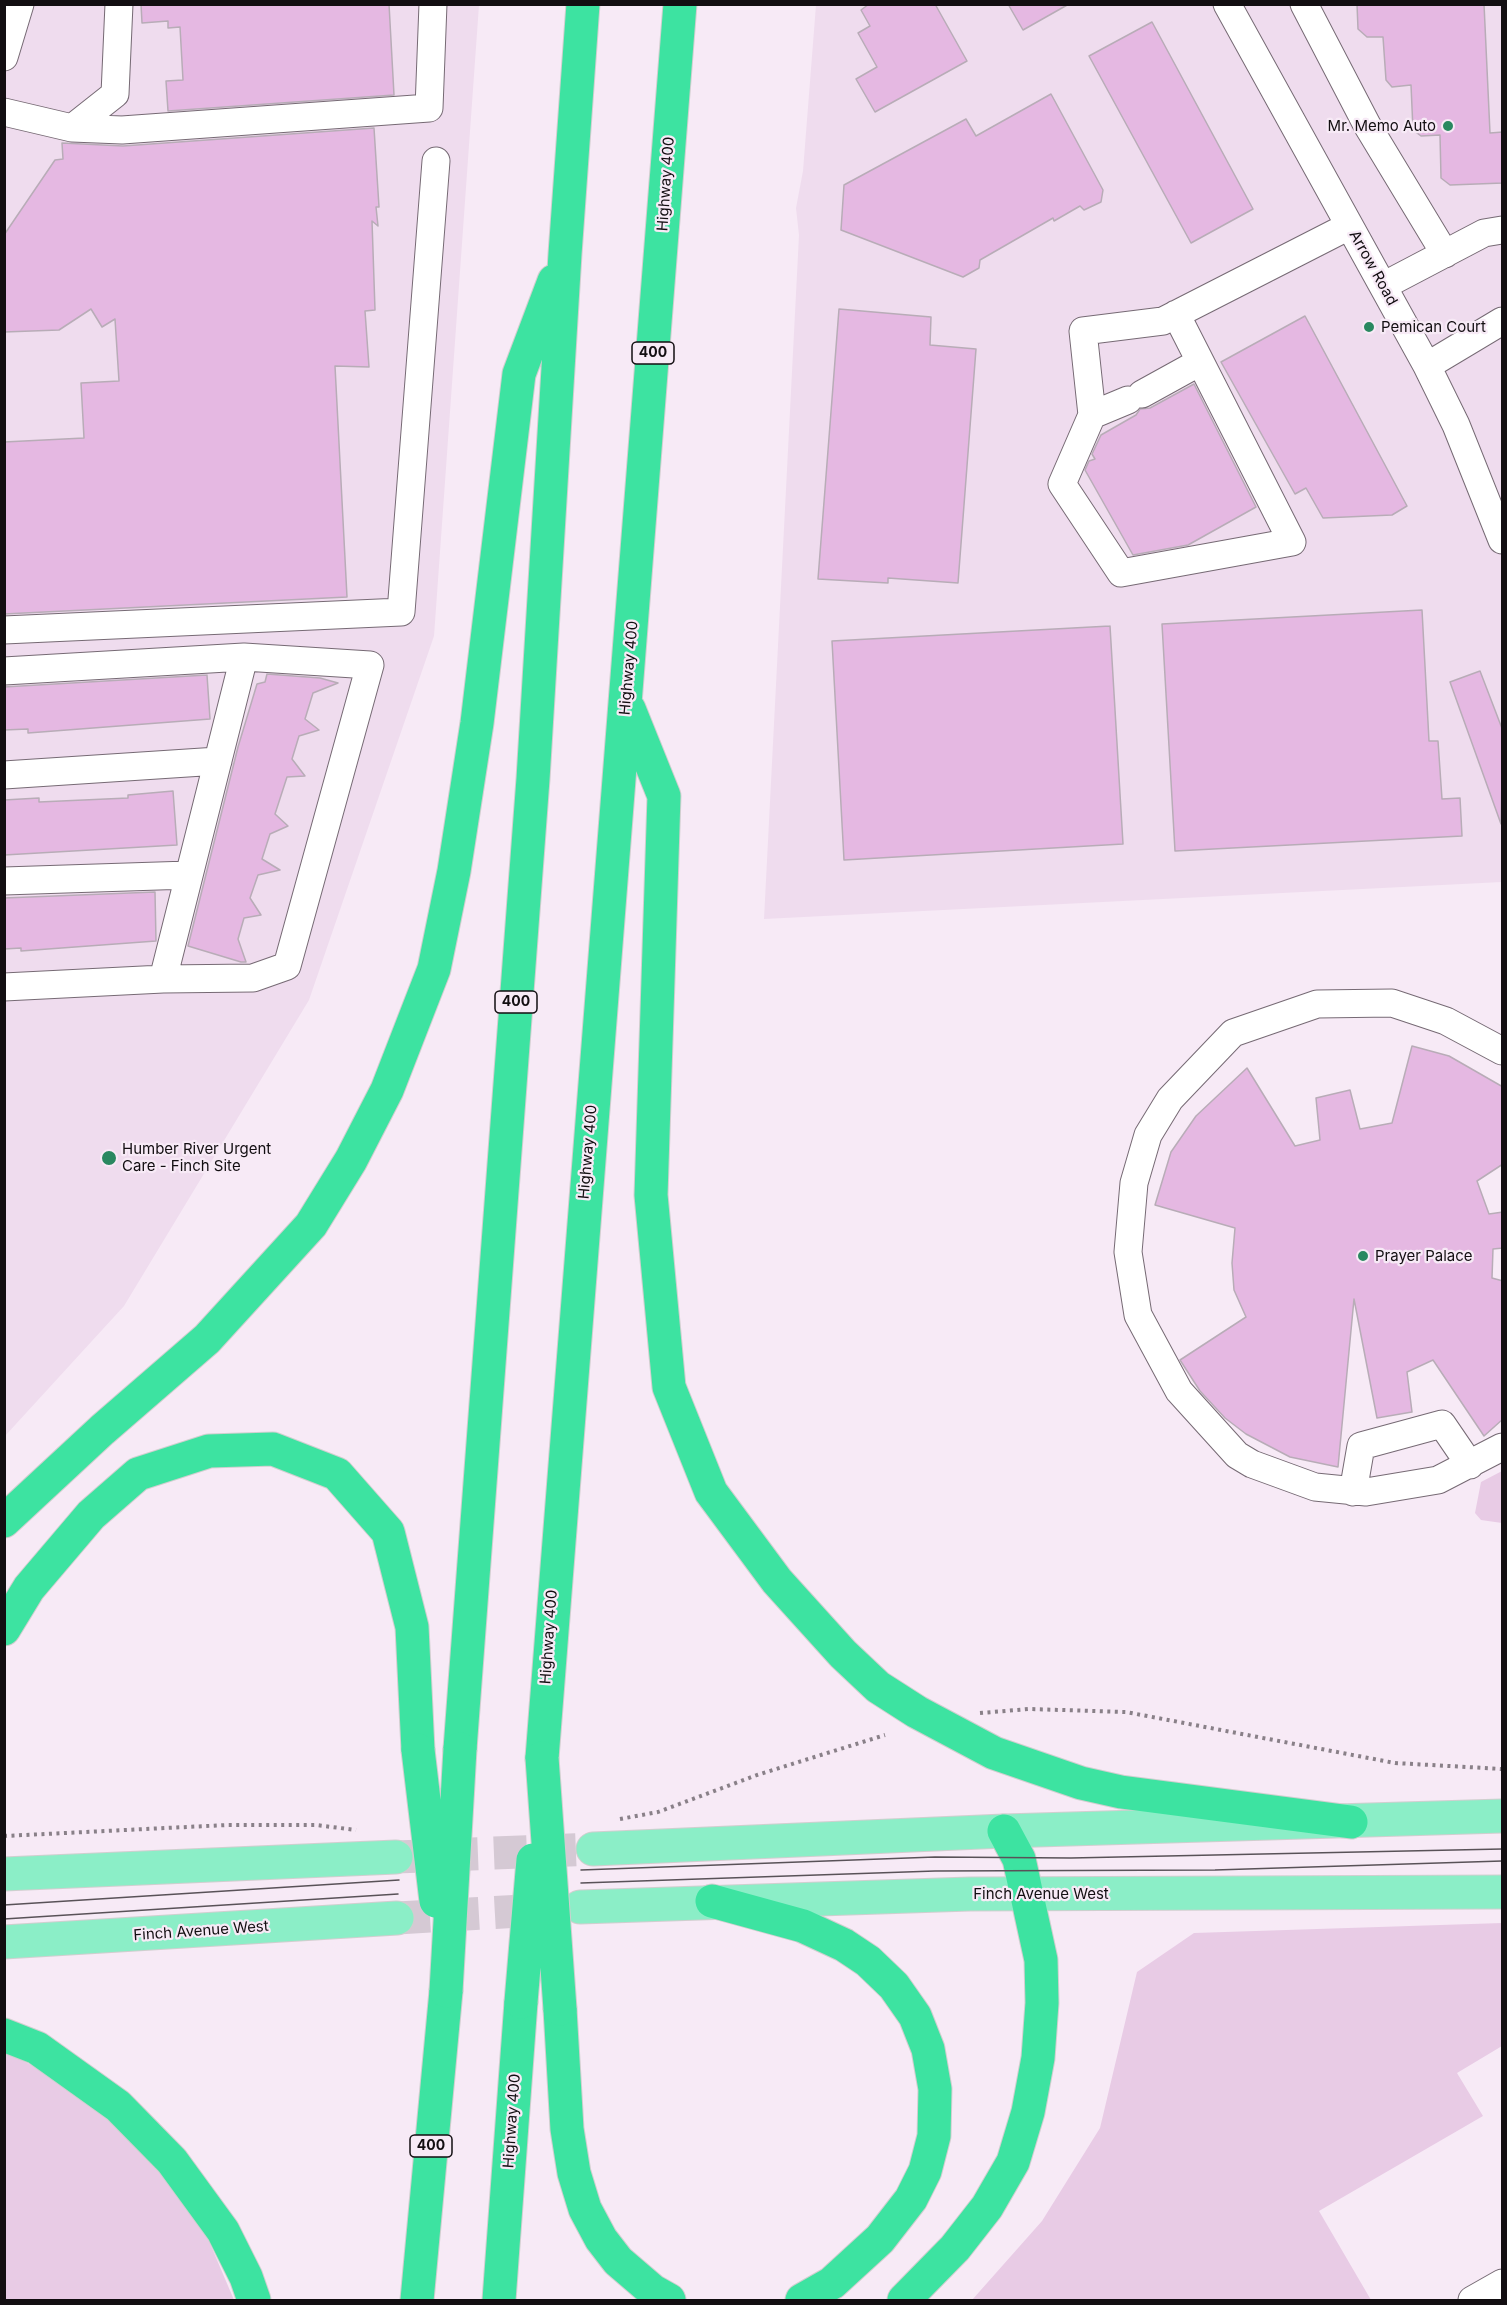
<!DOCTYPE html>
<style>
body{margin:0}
#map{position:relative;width:1507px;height:2305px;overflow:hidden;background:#f7eaf6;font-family:Inter,sans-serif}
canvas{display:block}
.frame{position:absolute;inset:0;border:6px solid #120e11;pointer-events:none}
</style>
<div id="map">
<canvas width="1507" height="2305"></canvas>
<div class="frame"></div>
</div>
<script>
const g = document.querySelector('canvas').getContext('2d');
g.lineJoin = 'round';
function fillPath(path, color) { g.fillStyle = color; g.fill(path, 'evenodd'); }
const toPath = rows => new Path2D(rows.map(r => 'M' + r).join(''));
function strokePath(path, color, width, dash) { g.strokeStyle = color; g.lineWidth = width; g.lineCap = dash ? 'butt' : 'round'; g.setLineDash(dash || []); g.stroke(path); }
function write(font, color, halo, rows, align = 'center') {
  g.font = font + ' Inter,sans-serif'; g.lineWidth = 4.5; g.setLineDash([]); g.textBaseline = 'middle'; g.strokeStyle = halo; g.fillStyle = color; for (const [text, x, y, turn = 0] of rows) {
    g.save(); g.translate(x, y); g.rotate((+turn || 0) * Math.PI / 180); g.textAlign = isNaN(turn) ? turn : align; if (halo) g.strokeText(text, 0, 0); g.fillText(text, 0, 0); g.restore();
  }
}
fillPath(toPath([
 [5,5,479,5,434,636,309,1000,124,1306,5,1436],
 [816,5,1502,5,1502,882,764,919,799,235,796,208,803,171]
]), '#efdcee');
fillPath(toPath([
 [1502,1471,1502,1523,1481,1520,1475,1513,1481,1482],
 [1502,1923,1502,2046,1457,2073,1483,2116,1319,2211,1371,2300,972,2300,1042,2221,1100,2128,1137,1972,1194,1933],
 [4,2051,62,2081,112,2119,158,2166,186,2201,209,2241,234,2300,5,2300]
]), '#e8cbe5');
const building = toPath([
 [141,4,389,4,394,95,168,111,166,81,183,80,180,27,168,28,168,21,142,23,141,4],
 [869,4,935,4,967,61,875,112,856,79,877,67,858,33,870,26,861,10,869,4],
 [1008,4,1069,4,1023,30,1008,4],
 [1357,4,1484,4,1490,133,1503,132,1503,183,1450,185,1441,178,1440,135,1421,136,1413,130,1411,85,1392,87,1386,80,1383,37,1367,37,1358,29,1357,4],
 [1152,22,1253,209,1191,243,1089,56,1152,22],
 [1051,94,1103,190,1101,202,1084,210,1080,206,1054,221,1053,218,980,260,979,268,963,277,841,230,844,185,966,119,976,136,1051,94],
 [374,128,379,207,376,207,378,226,372,221,375,310,365,311,369,367,335,366,347,597,4,614,4,442,84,438,81,383,119,381,115,319,102,327,91,309,59,330,4,332,4,235,55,160,63,159,62,143,123,146,374,128],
 [839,309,931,317,930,345,976,349,958,583,888,578,888,583,818,579,839,309],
 [1305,316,1407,506,1392,515,1323,518,1306,488,1295,494,1221,362,1305,316],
 [1194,384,1256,507,1188,545,1133,555,1085,470,1089,461,1095,459,1092,454,1101,435,1136,415,1140,409,1150,408,1194,384],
 [1422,610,1429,741,1438,741,1442,799,1460,798,1462,836,1175,851,1162,624,1422,610],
 [1110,626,1123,844,844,860,832,641,1110,626],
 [1480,671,1503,731,1501,824,1450,682,1480,671],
 [267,674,320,678,338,683,313,693,305,719,319,730,299,736,292,759,305,776,287,777,275,814,288,826,270,834,262,859,280,870,258,875,250,898,261,915,244,918,238,939,246,962,241,962,188,946,238,747,257,684,265,682,267,674],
 [207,675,210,719,28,733,28,729,4,730,4,687,207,675],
 [173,791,177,845,4,855,4,800,39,798,39,802,128,798,128,795,173,791],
 [155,892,156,941,21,951,21,948,4,949,4,898,155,892],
 [1412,1046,1449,1056,1503,1087,1503,1164,1477,1181,1489,1214,1503,1212,1503,1248,1493,1249,1492,1278,1503,1281,1503,1419,1484,1436,1433,1360,1407,1372,1412,1412,1377,1418,1354,1299,1338,1467,1290,1457,1246,1434,1225,1418,1200,1391,1180,1360,1246,1317,1234,1290,1232,1263,1235,1228,1155,1205,1171,1152,1196,1116,1247,1068,1295,1146,1320,1140,1316,1098,1350,1090,1360,1129,1392,1123,1412,1046]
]);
fillPath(building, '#e5b8e2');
strokePath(building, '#b8acb7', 1.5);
strokePath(toPath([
 [396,1857,593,1849],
 [397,1918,557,1909]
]), '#d5c9d4', 33, [33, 16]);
const minor = toPath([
 [1227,4,1427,366,1456,425,1502,540],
 [1304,4,1367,125,1445,254],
 [4,57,20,4],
 [4,112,72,128,115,94,119,4],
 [72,128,122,130,429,108,433,4],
 [1383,286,1484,233,1502,230],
 [1176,314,1292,542,1121,573,1062,484,1092,415,1083,331,1163,321,1349,226],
 [1427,366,1502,321],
 [1142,394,1200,362],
 [1092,415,1128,400],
 [4,630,401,612,436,161],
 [4,671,244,657,370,665,287,966,253,978,163,979,4,987],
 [4,775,218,761],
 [4,881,189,875],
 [163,979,244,657],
 [1502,1051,1446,1021,1392,1003,1317,1004,1233,1033,1170,1099,1148,1135,1134,1183,1128,1252,1138,1315,1179,1391,1237,1455,1252,1464,1315,1487,1366,1492,1438,1480,1502,1447],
 [1353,1492,1361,1446,1442,1424,1470,1465],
 [1472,2300,1502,2283]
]);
const major = toPath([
 [593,1849,1004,1831,1502,1816],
 [4,1874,396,1857],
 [580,1907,970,1894,1502,1892],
 [4,1942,397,1918]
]);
const highway = toPath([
 [629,709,664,796,651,1195,669,1387,711,1492,777,1581,843,1654,878,1687,917,1712,994,1753,1081,1783,1121,1792,1351,1822],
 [4,1521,102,1430,207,1339,311,1225,351,1160,387,1090,434,969,454,871,477,723,519,374,554,281],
 [4,1629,29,1588,91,1515,138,1474,209,1451,273,1449,337,1474,388,1532,412,1627,418,1750],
 [460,1749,533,779,565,254,583,4],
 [542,1758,680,4],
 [712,1901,803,1926,844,1945,868,1961,894,1986,915,2016,928,2049,935,2089,934,2136,925,2171,911,2199,880,2239,832,2283,802,2300],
 [560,2009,567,2129,574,2173,585,2209,601,2239,618,2261,653,2291,669,2300],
 [4,2035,37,2048,118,2106,172,2161,223,2231,246,2277,254,2300],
 [417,2300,446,1991],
 [499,2300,521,2002],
 [904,2300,955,2248,987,2207,1013,2162,1028,2112,1038,2058,1042,2003,1041,1960,1019,1859,1004,1831]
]);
strokePath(minor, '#766a74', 29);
strokePath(major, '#d0cfcf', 35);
strokePath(highway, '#d0cfcf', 35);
strokePath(toPath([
 [980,1713,1029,1709,1126,1712,1395,1763,1502,1769],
 [620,1819,658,1812,757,1775,885,1735],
 [4,1836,227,1825,316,1825,356,1830]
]), '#898088', 4, [3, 4.5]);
strokePath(minor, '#fff', 27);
strokePath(major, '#8beec7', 33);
strokePath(highway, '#3de3a1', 33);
strokePath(toPath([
 [581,1870,935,1857,1071,1858,1502,1849],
 [581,1883,935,1871,1215,1870,1502,1861],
 [4,1905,399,1880],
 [4,1919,398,1894]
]), '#595258', 1.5);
const highwayBridge = toPath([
 [418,1750,436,1901],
 [542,1758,560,2009],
 [446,1991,460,1749],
 [521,2002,533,1860]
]);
strokePath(highwayBridge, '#d0cfcf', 35, []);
strokePath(highwayBridge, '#3de3a1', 33);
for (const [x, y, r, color] of [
 [1448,126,6,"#298860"],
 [1369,327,6,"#298860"],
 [109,1158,8,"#298860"],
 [1363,1256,6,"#298860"]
]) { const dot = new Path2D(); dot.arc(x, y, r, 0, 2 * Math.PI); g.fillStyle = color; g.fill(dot); strokePath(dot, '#f7eaf6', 2); }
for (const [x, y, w] of [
 [653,353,42],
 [516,1002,42],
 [431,2146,42]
]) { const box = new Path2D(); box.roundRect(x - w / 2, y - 11, w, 22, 4.5); g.fillStyle = '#f7eaf6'; g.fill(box); strokePath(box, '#120e11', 1.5); }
write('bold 14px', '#120e11', null, [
 ["400",653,353],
 ["400",516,1002],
 ["400",431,2146]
]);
write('15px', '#120e11', '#f7eaf6', [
 ["Mr. Memo Auto",1436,126,"right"],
 ["Pemican Court",1381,327],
 ["Humber River Urgent",122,1149],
 ["Care - Finch Site",122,1166],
 ["Prayer Palace",1375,1256]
], 'left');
write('15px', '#120e11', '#f7eaf6', [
 ["Highway 400",666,184,-86],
 ["Arrow Road",1373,268,61],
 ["Highway 400",629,668,-85],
 ["Highway 400",588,1152,-85],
 ["Highway 400",549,1637,-86],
 ["Finch Avenue West",1041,1894],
 ["Finch Avenue West",201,1931,-4],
 ["Highway 400",512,2121,-86]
]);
</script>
